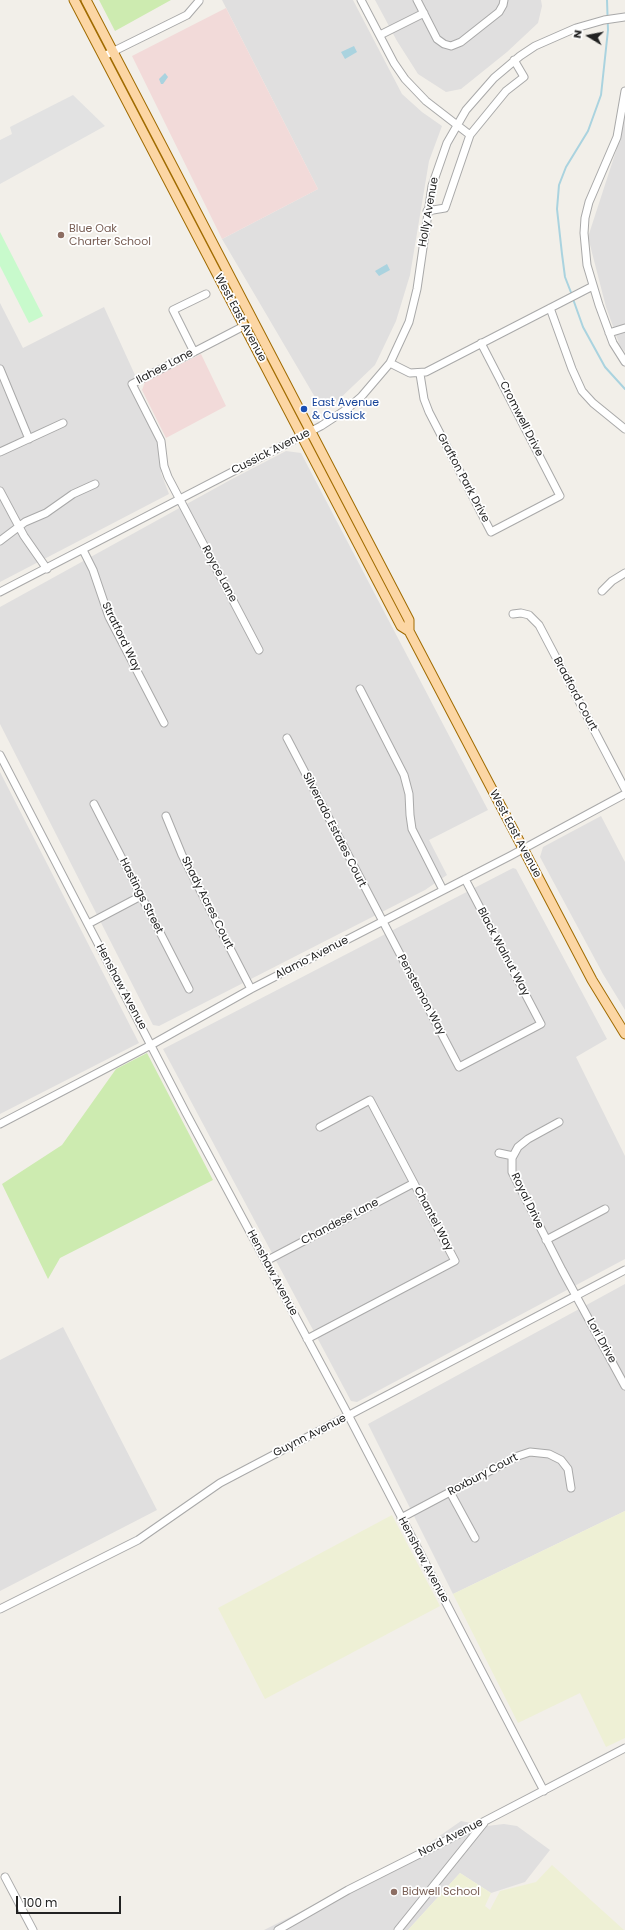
<!DOCTYPE html>
<style>
body{margin:0}
#map{position:relative;width:625px;height:1930px;overflow:hidden;background:#f2efe9;font-family:Poppins,sans-serif}
canvas{display:block}
.north{position:absolute;left:569px;top:16px;width:40px;height:40px;-webkit-text-stroke:3px #fff;paint-order:stroke;rotate:280deg;font-size:11px;font-weight:700;line-height:16px;text-align:center;color:#222}
.north::after{content:'';display:block;margin:auto;width:14px;height:18px;background:#222;clip-path:polygon(50% 0,100% 100%,50% 72%,0 100%)}
.scale{position:absolute;left:16px;top:1896px;width:105px;height:18px;box-sizing:border-box;border:2px solid #222;border-top:0;padding-left:5px;font-size:12px;line-height:14px;white-space:nowrap;color:#222;-webkit-text-stroke:3px #fff;paint-order:stroke}
</style>
<div id="map">
<canvas width="625" height="1930"></canvas>
<div class="north">N</div>
<div class="scale">100 m</div>
</div>
<script>
const g = document.querySelector('canvas').getContext('2d');
g.lineJoin = 'round';
function fillPath(path, color) { g.fillStyle = color; g.fill(path, 'evenodd'); }
const toPath = rows => new Path2D(rows.map(r => 'M' + r).join(''));
function strokePath(path, color, width, dash) { g.strokeStyle = color; g.lineWidth = width; g.lineCap = dash ? 'butt' : 'round'; g.setLineDash(dash || []); g.stroke(path); }
function write(font, color, halo, rows, align = 'center') {
  g.font = font + ' Poppins,sans-serif'; g.lineWidth = 3.5; g.setLineDash([]); g.textBaseline = 'middle'; g.strokeStyle = halo; g.fillStyle = color; for (const [text, x, y, turn = 0] of rows) {
    g.save(); g.translate(x, y); g.rotate((+turn || 0) * Math.PI / 180); g.textAlign = isNaN(turn) ? turn : align; if (halo) g.strokeText(text, 0, 0); g.fillText(text, 0, 0); g.restore();
  }
}
fillPath(toPath([
 [222,0,353,0,402,94,422,112,442,126,429,161,410,275,396,321,375,365,332,406,319,404,222,239,318,189],
 [375,0,541,0,542,6,538,23,507,52,461,89,446,92,418,74,397,41],
 [625,112,625,352,620,346,606,307,588,237,616,151],
 [0,303,23,348,104,307,135,375,145,412,162,452,161,473,169,494,0,582],
 [286,451,301,453,488,810,429,840,447,875,425,890,159,1026,153,1025,0,724,0,607,232,479],
 [0,772,139,1043,0,1114],
 [601,816,625,862,625,1010,603,974,540,857,543,847],
 [513,868,516,869,607,1039,576,1057,625,1156,625,1259,357,1402,351,1401,163,1049],
 [625,1284,625,1511,453,1594,368,1424],
 [63,1327,157,1510,0,1591,0,1360],
 [461,1821,487,1826,504,1824,517,1826,550,1850,525,1882,491,1893,460,1873,408,1930,264,1930,408,1858]
]), '#e0dfdf');
fillPath(toPath([
 [226,8,318,189,222,239,132,56],
 [201,354,226,406,166,438,142,390,145,382]
]), '#f2dad9');
fillPath(toPath([
 [625,1511,625,1738,606,1747,580,1693,518,1723,453,1594],
 [392,1515,440,1606,265,1699,218,1608],
 [552,1865,624,1930,408,1930,460,1873,491,1893,485,1906,490,1910,500,1891,536,1882]
]), '#eef0d5');
fillPath(toPath([
 [99,0,171,0,115,31],
 [147,1053,213,1180,60,1258,48,1279,2,1184,62,1145,116,1069]
]), '#cdebb0');
fillPath(toPath([
 [0,232,43,316,29,323,0,266]
]), '#c8facc');
fillPath(toPath([
 [73,95,105,126,0,184,0,140,12,134,10,127]
]), '#e2e2e2');
fillPath(toPath([
 [354,46,357,52,345,59,341,52],
 [165,73,168,77,163,84,161,84,159,79],
 [387,264,390,270,379,276,375,271]
]), '#aad3df');
strokePath(toPath([
 [572,295,565,277,562,254,557,209,559,185,566,167,588,131,601,95,608,30,607,0],
 [573,299,583,327,605,367,625,389]
]), '#aad3df', 2);
const minor = toPath([
 [361,0,394,63,405,79,426,101,470,135],
 [417,0,437,39,444,44,451,46,461,42,499,12,503,5,504,0],
 [380,35,424,13],
 [104,56,187,15,199,1],
 [625,91,617,137,589,202,585,218,584,233,587,265,599,305,613,343,625,362],
 [427,211,445,208,470,135,506,91,524,77,514,60],
 [550,308,572,369,582,391,593,403,625,429],
 [244,326,132,384,161,441,164,466,168,477,259,650],
 [609,333,625,328],
 [194,352,173,310,206,294],
 [390,363,410,373,426,372,593,286],
 [0,369,29,439],
 [420,374,424,399,429,412,491,532,560,496,481,343],
 [0,452,63,423],
 [0,491,24,536,47,569],
 [0,541,25,522,46,513,73,494,95,484],
 [83,550,93,570,109,617,164,723],
 [602,591,612,581,625,573],
 [0,592,321,426,347,409,361,397,390,363,409,322,417,289,432,186,447,143,466,110,494,78,520,56,535,46,576,28,604,20,625,17],
 [513,614,521,613,529,615,539,625,625,789],
 [360,689,404,775,409,794,410,815,412,829,443,890],
 [287,738,459,1067,541,1024,465,879],
 [0,755,186,1113,344,1407,544,1791],
 [94,804,189,989],
 [166,816,182,855,251,989],
 [88,924,141,896],
 [559,1122,528,1139,518,1147,512,1158,512,1172,562,1270,625,1386],
 [0,1124,151,1045,251,989,510,856,625,794],
 [499,1153,513,1156],
 [546,1240,605,1209],
 [266,1261,414,1183],
 [307,1339,455,1261,370,1100,320,1127],
 [450,1492,475,1538],
 [401,1518,518,1456,530,1452,549,1454,561,1460,568,1469,571,1488],
 [0,1609,138,1540,220,1483,625,1270],
 [5,1877,33,1930],
 [278,1930,348,1890,485,1821,625,1748],
 [398,1930,484,1823]
]);
const major = toPath([
 [74,0,401,626,409,631],
 [86,0,409,620,409,631,592,980,625,1034]
]);
strokePath(minor, '#a9a9a9', 9);
strokePath(major, '#a06b00', 11);
strokePath(minor, '#fff', 7);
strokePath(major, '#fcd6a4', 9);
for (const [x, y, r, color] of [
 [61,235,4,"#8d6e63"],
 [304,409,4,"#1a4fb4"],
 [394,1892,4,"#8d6e63"]
]) { const dot = new Path2D(); dot.arc(x, y, r, 0, 2 * Math.PI); g.fillStyle = color; g.fill(dot); strokePath(dot, '#fff', 1.5); }
write('11px', '#222', '#fff', [
 ["Holly Avenue",429,212,-80],
 ["West East Avenue",240,318,62],
 ["Ilahee Lane",165,367,-28],
 ["Cromwell Drive",521,419,63],
 ["Cussick Avenue",271,452,-27],
 ["Grafton Park Drive",463,478,62],
 ["Royce Lane",219,574,62],
 ["Stratford Way",121,637,64],
 ["Bradford Court",575,694,62],
 ["Silverado Estates Court",334,830,63],
 ["West East Avenue",515,834,62],
 ["Hastings Street",141,896,63],
 ["Shady Acres Court",207,903,63],
 ["Black Walnut Way",503,952,62],
 ["Alamo Avenue",312,958,-27],
 ["Henshaw Avenue",121,987,62],
 ["Penstemon Way",421,995,62],
 ["Royal Drive",527,1201,64],
 ["Chantel Way",433,1219,62],
 ["Chandese Lane",340,1222,-28],
 ["Henshaw Avenue",272,1273,62],
 ["Lori Drive",601,1341,61],
 ["Guynn Avenue",310,1436,-27],
 ["Roxbury Court",483,1475,-28],
 ["Henshaw Avenue",423,1560,62],
 ["Nord Avenue",451,1838,-27]
]);
write('11px', '#785e54', '#fff', [
 ["Blue Oak",69,229],
 ["Charter School",69,242],
 ["Bidwell School",402,1892]
], 'left');
write('11px', '#164399', '#fff', [
 ["East Avenue",312,403],
 ["& Cussick",312,416]
], 'left');
</script>
